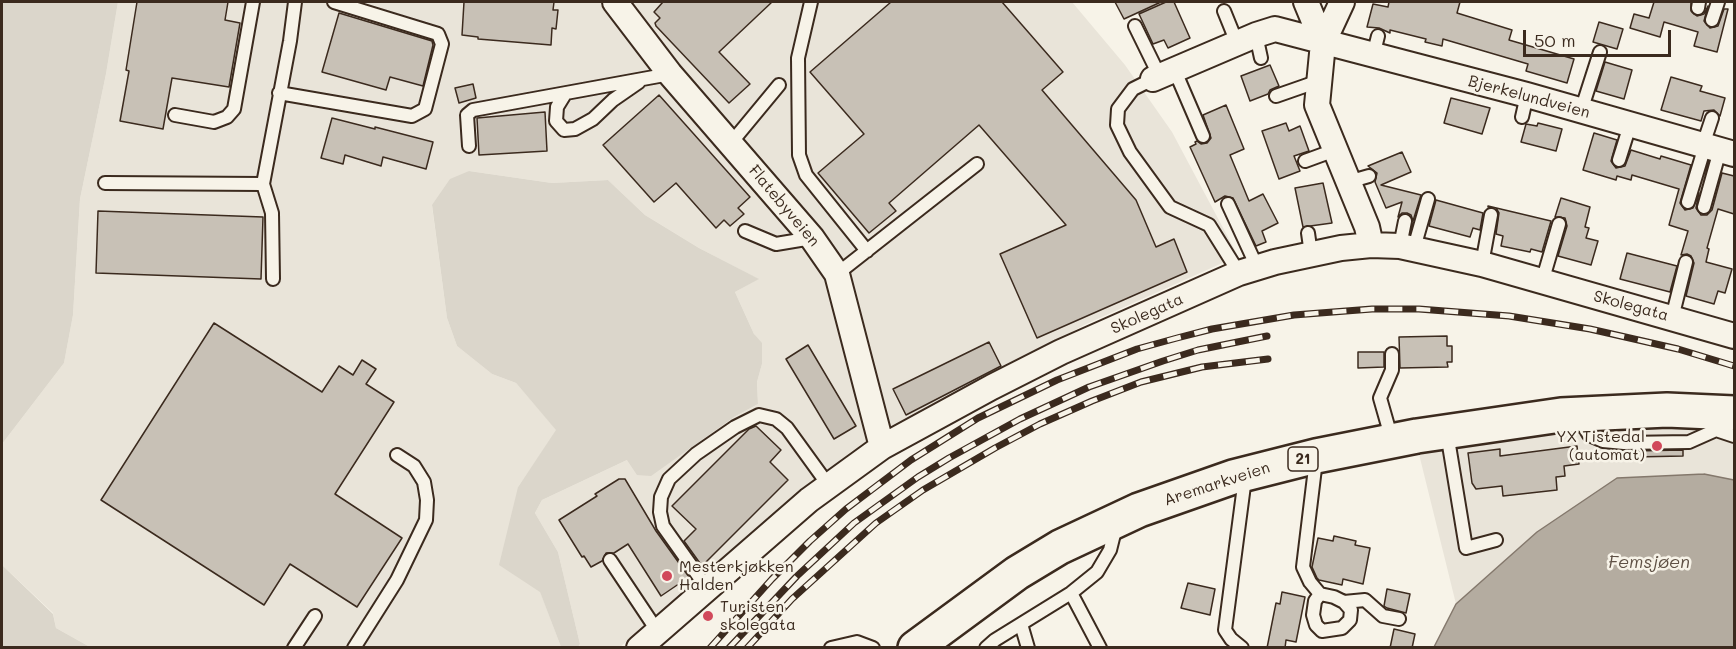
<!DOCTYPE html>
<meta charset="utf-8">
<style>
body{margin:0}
#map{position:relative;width:1736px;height:649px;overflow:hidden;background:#f7f3e8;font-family:Mali,sans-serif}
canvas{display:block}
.frame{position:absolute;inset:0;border:3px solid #3b2a1e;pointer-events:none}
.scale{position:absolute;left:1523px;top:30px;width:148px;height:27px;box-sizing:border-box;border:3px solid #3b2a1e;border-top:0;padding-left:8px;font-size:18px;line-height:21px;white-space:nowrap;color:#3b2a1e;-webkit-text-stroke:4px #f7f3e8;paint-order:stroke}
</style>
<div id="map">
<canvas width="1736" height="649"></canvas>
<div class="frame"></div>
<div class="scale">50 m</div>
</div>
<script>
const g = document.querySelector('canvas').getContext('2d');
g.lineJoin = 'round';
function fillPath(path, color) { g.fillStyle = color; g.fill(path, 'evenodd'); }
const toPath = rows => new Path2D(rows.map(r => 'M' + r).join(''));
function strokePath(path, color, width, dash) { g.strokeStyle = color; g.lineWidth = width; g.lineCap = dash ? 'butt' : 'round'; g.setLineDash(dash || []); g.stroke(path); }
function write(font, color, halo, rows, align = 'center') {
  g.font = font + ' Mali,sans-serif'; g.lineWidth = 5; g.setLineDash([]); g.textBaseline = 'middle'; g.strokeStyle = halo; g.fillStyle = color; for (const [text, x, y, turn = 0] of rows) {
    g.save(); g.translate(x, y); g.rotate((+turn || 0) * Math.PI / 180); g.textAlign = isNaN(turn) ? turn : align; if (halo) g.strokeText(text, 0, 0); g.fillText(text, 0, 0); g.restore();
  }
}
fillPath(toPath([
 [118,2,1072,2,1125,65,1172,132,1238,256,1084,325,1005,370,852,451,786,505,620,647,578,647,580,644,558,552,535,513,542,500,627,460,734,417,758,404,757,382,762,364,754,334,735,292,758,279,699,248,645,215,608,180,552,183,469,171,432,206,447,318,457,346,492,374,516,383,557,430,518,487,540,591,561,647,90,647,56,628,53,613,2,565,2,444,64,363,73,315,80,199,106,74],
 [1608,424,1734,427,1734,480,1704,474,1617,478,1537,532,1456,604,1419,454]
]), '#e9e4d9');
fillPath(toPath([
 [2,2,118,2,106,74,80,199,73,315,64,363,2,444],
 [469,171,552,183,608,180,645,215,699,248,759,279,735,292,754,334,762,343,762,364,757,382,758,404,734,417,651,476,637,475,627,460,542,500,535,513,558,552,580,644,578,647,561,647,540,592,499,565,518,487,556,430,516,383,492,374,457,346,447,318,432,205,450,179],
 [2,565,53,614,56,628,90,647,2,647]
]), '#dbd6cb');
const water = toPath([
 [1704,474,1734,480,1734,647,1434,647,1456,604,1537,532,1617,478,1704,474]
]);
fillPath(water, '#b4aca0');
strokePath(water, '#84786c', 1.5);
const building = toPath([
 [137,2,228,2,225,20,240,23,229,87,172,78,163,129,120,121,129,71,126,70,137,2],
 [464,2,554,2,553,10,558,10,556,29,552,28,551,45,478,39,478,37,462,35,464,2],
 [663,2,772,2,719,52,750,84,729,103,656,26,655,23,660,18,654,12,663,2],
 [891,2,1002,2,1063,72,1042,90,1136,200,1156,247,1174,239,1187,272,1037,338,1000,254,1066,225,979,125,889,203,896,211,869,233,818,173,864,134,810,72,891,2],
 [1115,2,1161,2,1124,19,1115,2],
 [1166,2,1174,2,1190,38,1168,48,1164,40,1153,44,1139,14,1166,2],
 [1389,2,1460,2,1457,13,1512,30,1509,40,1574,59,1567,83,1526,71,1528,64,1443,39,1442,46,1425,42,1426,39,1390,30,1390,33,1379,28,1367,27,1373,4,1388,7,1389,2],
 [1654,2,1691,2,1691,11,1697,16,1704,14,1708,6,1704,21,1710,28,1718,26,1724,9,1728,9,1717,52,1694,46,1698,32,1664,22,1660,37,1630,28,1634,14,1649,18,1654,2],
 [339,13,432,41,433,45,423,86,390,77,386,90,322,72,339,13],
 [1599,22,1623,29,1617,49,1593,42,1599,22],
 [1605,62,1632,70,1624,99,1596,91,1605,62],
 [1270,65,1279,86,1270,90,1268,94,1250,101,1241,76,1270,65],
 [1671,77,1702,86,1700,91,1725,98,1720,116,1714,110,1704,111,1701,121,1661,110,1671,77],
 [473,84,476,98,459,103,455,88,473,84],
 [659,95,750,197,738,208,744,214,730,226,724,220,716,228,676,183,654,202,603,145,659,95],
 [1451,98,1490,108,1482,134,1444,123,1451,98],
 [1226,105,1244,149,1230,155,1249,201,1263,194,1278,223,1262,231,1266,242,1256,246,1233,198,1225,196,1215,202,1190,147,1196,144,1195,142,1197,141,1201,144,1207,143,1211,138,1203,115,1226,105],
 [545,112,547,151,479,155,477,118,545,112],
 [332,118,375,129,375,127,433,142,426,169,383,157,381,166,345,155,343,164,321,158,332,118],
 [1286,123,1289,131,1300,126,1309,151,1294,156,1300,171,1279,179,1262,131,1286,123],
 [1538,123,1562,129,1556,151,1521,142,1526,124,1537,126,1538,123],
 [1594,133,1617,140,1611,161,1616,168,1625,166,1631,150,1660,159,1661,156,1691,165,1680,203,1685,210,1693,208,1699,193,1696,208,1701,215,1707,215,1712,210,1722,173,1734,176,1734,214,1718,209,1707,248,1709,249,1706,262,1732,269,1725,293,1718,291,1714,304,1686,296,1694,263,1691,256,1687,254,1681,255,1688,231,1669,225,1679,189,1632,175,1631,180,1617,176,1616,180,1583,170,1594,133],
 [1402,152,1411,172,1381,185,1421,195,1413,221,1411,215,1407,213,1402,213,1398,217,1402,202,1386,208,1375,182,1377,173,1368,166,1402,152],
 [1323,183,1332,223,1303,227,1295,188,1323,183],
 [1561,198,1590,207,1585,227,1589,228,1586,238,1598,241,1591,265,1558,256,1567,226,1565,218,1555,217,1561,198],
 [1436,200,1483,213,1480,230,1473,228,1470,237,1429,226,1436,200],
 [1488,206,1551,221,1542,252,1531,249,1530,252,1501,246,1503,236,1496,234,1499,213,1496,208,1488,207,1488,206],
 [98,211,263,217,261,279,96,273,98,211],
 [1627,253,1677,266,1670,292,1620,279,1627,253],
 [214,323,322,392,339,366,353,375,362,360,376,369,366,384,394,402,335,494,402,538,357,607,290,564,264,605,101,500,214,323],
 [1447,336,1447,346,1452,346,1452,362,1447,362,1448,367,1400,368,1399,337,1447,336],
 [989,342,1001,366,906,415,893,389,989,342],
 [808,345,856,426,834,439,786,359,808,345],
 [1358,352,1384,352,1384,367,1358,368,1358,352],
 [756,426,781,450,770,462,788,480,702,566,684,541,696,529,672,506,749,429,756,426],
 [1577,446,1579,464,1564,466,1565,476,1556,477,1557,490,1503,496,1502,486,1476,489,1472,483,1468,453,1500,449,1500,456,1577,446],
 [1683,450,1683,456,1633,457,1632,451,1683,450],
 [619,479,625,479,656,531,689,577,661,596,628,544,614,553,606,553,602,561,591,567,584,556,582,557,559,520,597,496,595,494,619,479],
 [1334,536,1356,541,1355,545,1370,548,1363,584,1343,579,1342,585,1319,580,1317,578,1312,567,1318,538,1333,541,1334,536],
 [1188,583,1215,589,1210,615,1181,608,1188,583],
 [1387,589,1410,594,1406,613,1387,608,1384,606,1387,589],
 [1282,592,1305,597,1296,642,1286,640,1285,648,1267,648,1276,603,1280,604,1282,592],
 [1394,629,1415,634,1412,648,1390,648,1394,629]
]);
fillPath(building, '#c8c1b6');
strokePath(building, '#3b2a1e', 1.5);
const service = toPath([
 [811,2,798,58,799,155,806,175,867,251],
 [1698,8,1699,2],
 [1224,11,1237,43],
 [1712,20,1718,2],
 [1135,26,1160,77],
 [1256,35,1261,58],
 [1373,56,1378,36],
 [1175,71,1203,136],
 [1153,79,1133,89,1118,109,1117,125,1130,152,1170,207,1209,225,1239,273],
 [279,93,412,116,425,109,442,44,438,34,334,2],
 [565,94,557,107,556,121,564,130,575,129,593,119,613,100,639,82],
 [1276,96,1319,81],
 [1581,111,1600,52],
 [175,115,214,122,227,117,234,109,253,2],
 [1522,117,1527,95],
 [731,143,779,85],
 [1703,145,1712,118],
 [469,146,467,115,473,110,670,74],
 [1619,160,1630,125],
 [1305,161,1335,150],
 [1348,182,1369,176],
 [105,183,263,184],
 [1688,202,1705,146],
 [1228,204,1257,267],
 [1704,207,1720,150],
 [745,231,776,244,812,238],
 [1308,233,1311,254],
 [1400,246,1405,221],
 [1414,248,1428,199],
 [1482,264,1491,215],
 [837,274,977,164],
 [273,279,272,213,263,184,290,41,295,2],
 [1542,282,1559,224],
 [1672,318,1686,262],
 [1392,354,1392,370,1380,398,1392,440],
 [1579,418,1589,435,1603,441,1624,443,1689,442,1716,430,1726,415],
 [1716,430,1734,436],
 [1447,433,1466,548,1496,540],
 [1316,460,1303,567,1310,582,1320,594,1334,597,1344,602,1351,610,1350,620,1342,628,1322,631,1316,625,1313,615,1315,601,1320,594],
 [610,560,658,632],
 [707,588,663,526,660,512,661,497,669,479,696,454,735,427,759,415,776,419,787,428,829,486],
 [1071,593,1100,648],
 [1344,602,1365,600,1383,616,1399,619],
 [1021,624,1028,648],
 [294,648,315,616],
 [354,648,397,580,426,520,427,500,424,482,414,466,397,455],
 [831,648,857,642,873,648],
 [986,648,995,640,1071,593,1097,572,1110,550,1116,526],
 [1242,648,1231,639,1225,630,1245,478]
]);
const minor = toPath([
 [615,2,670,74,812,238,837,274,882,447],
 [1306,2,1323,43,1317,105,1367,227,1371,245],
 [1323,43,1342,2],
 [1153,79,1256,35,1275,29,1527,95,1734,154],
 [639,648,809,500,882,447,992,387,1061,352,1239,273,1275,262,1341,248,1371,245,1400,246,1482,264,1734,336]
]);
const primary = toPath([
 [915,648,1017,573,1060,547,1139,510,1233,477,1316,456,1417,436,1561,415,1667,410,1734,413]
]);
strokePath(service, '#3b2a1e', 16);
strokePath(minor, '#3b2a1e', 28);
strokePath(primary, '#3b2a1e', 38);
strokePath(service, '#f7f3e8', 12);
strokePath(minor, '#f7f3e8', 24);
strokePath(primary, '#f7f3e8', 33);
const rail = toPath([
 [710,648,772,579,810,541,846,509,911,460,978,418,1057,380,1137,349,1177,338,1212,329,1294,315,1372,309,1419,309,1509,316,1590,329,1678,349,1734,366],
 [729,648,797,576,854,523,918,477,949,458,1020,419,1089,387,1163,361,1198,350,1267,336],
 [747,648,792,599,876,523,923,490,995,448,1040,424,1092,401,1141,382,1202,367,1268,359]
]);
strokePath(rail, '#3b2a1e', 7);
strokePath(rail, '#f7f3e8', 4.5, [14]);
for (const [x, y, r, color] of [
 [1657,446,6,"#d1495b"],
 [667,576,6,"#d1495b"],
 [708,616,6,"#d1495b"]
]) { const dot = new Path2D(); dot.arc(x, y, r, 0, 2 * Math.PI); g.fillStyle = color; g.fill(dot); strokePath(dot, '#f7f3e8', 2); }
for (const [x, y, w] of [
 [1303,459,30]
]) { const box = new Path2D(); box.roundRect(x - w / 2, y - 12, w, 24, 4.5); g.fillStyle = '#f7f3e8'; g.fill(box); strokePath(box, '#3b2a1e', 1.5); }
write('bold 15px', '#3b2a1e', null, [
 ["21",1303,459]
]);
write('16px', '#3b2a1e', '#f7f3e8', [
 ["Bjerkelundveien",1529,97,15],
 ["Flatebyveien",784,206,50],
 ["Skolegata",1631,306,15],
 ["Skolegata",1147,314,-24],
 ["Aremarkveien",1217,484,-18]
]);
write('16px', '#3b2a1e', '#f7f3e8', [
 ["YX Tistedal",1645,437,"right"],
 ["(automat)",1645,455,"right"],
 ["Mesterkjøkken",679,567],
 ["Halden",679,585],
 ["Turisten",720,607],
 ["skolegata",720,625]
], 'left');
write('italic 18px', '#5f5145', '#f7f3e8', [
 ["Femsjøen",1649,562]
]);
</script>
